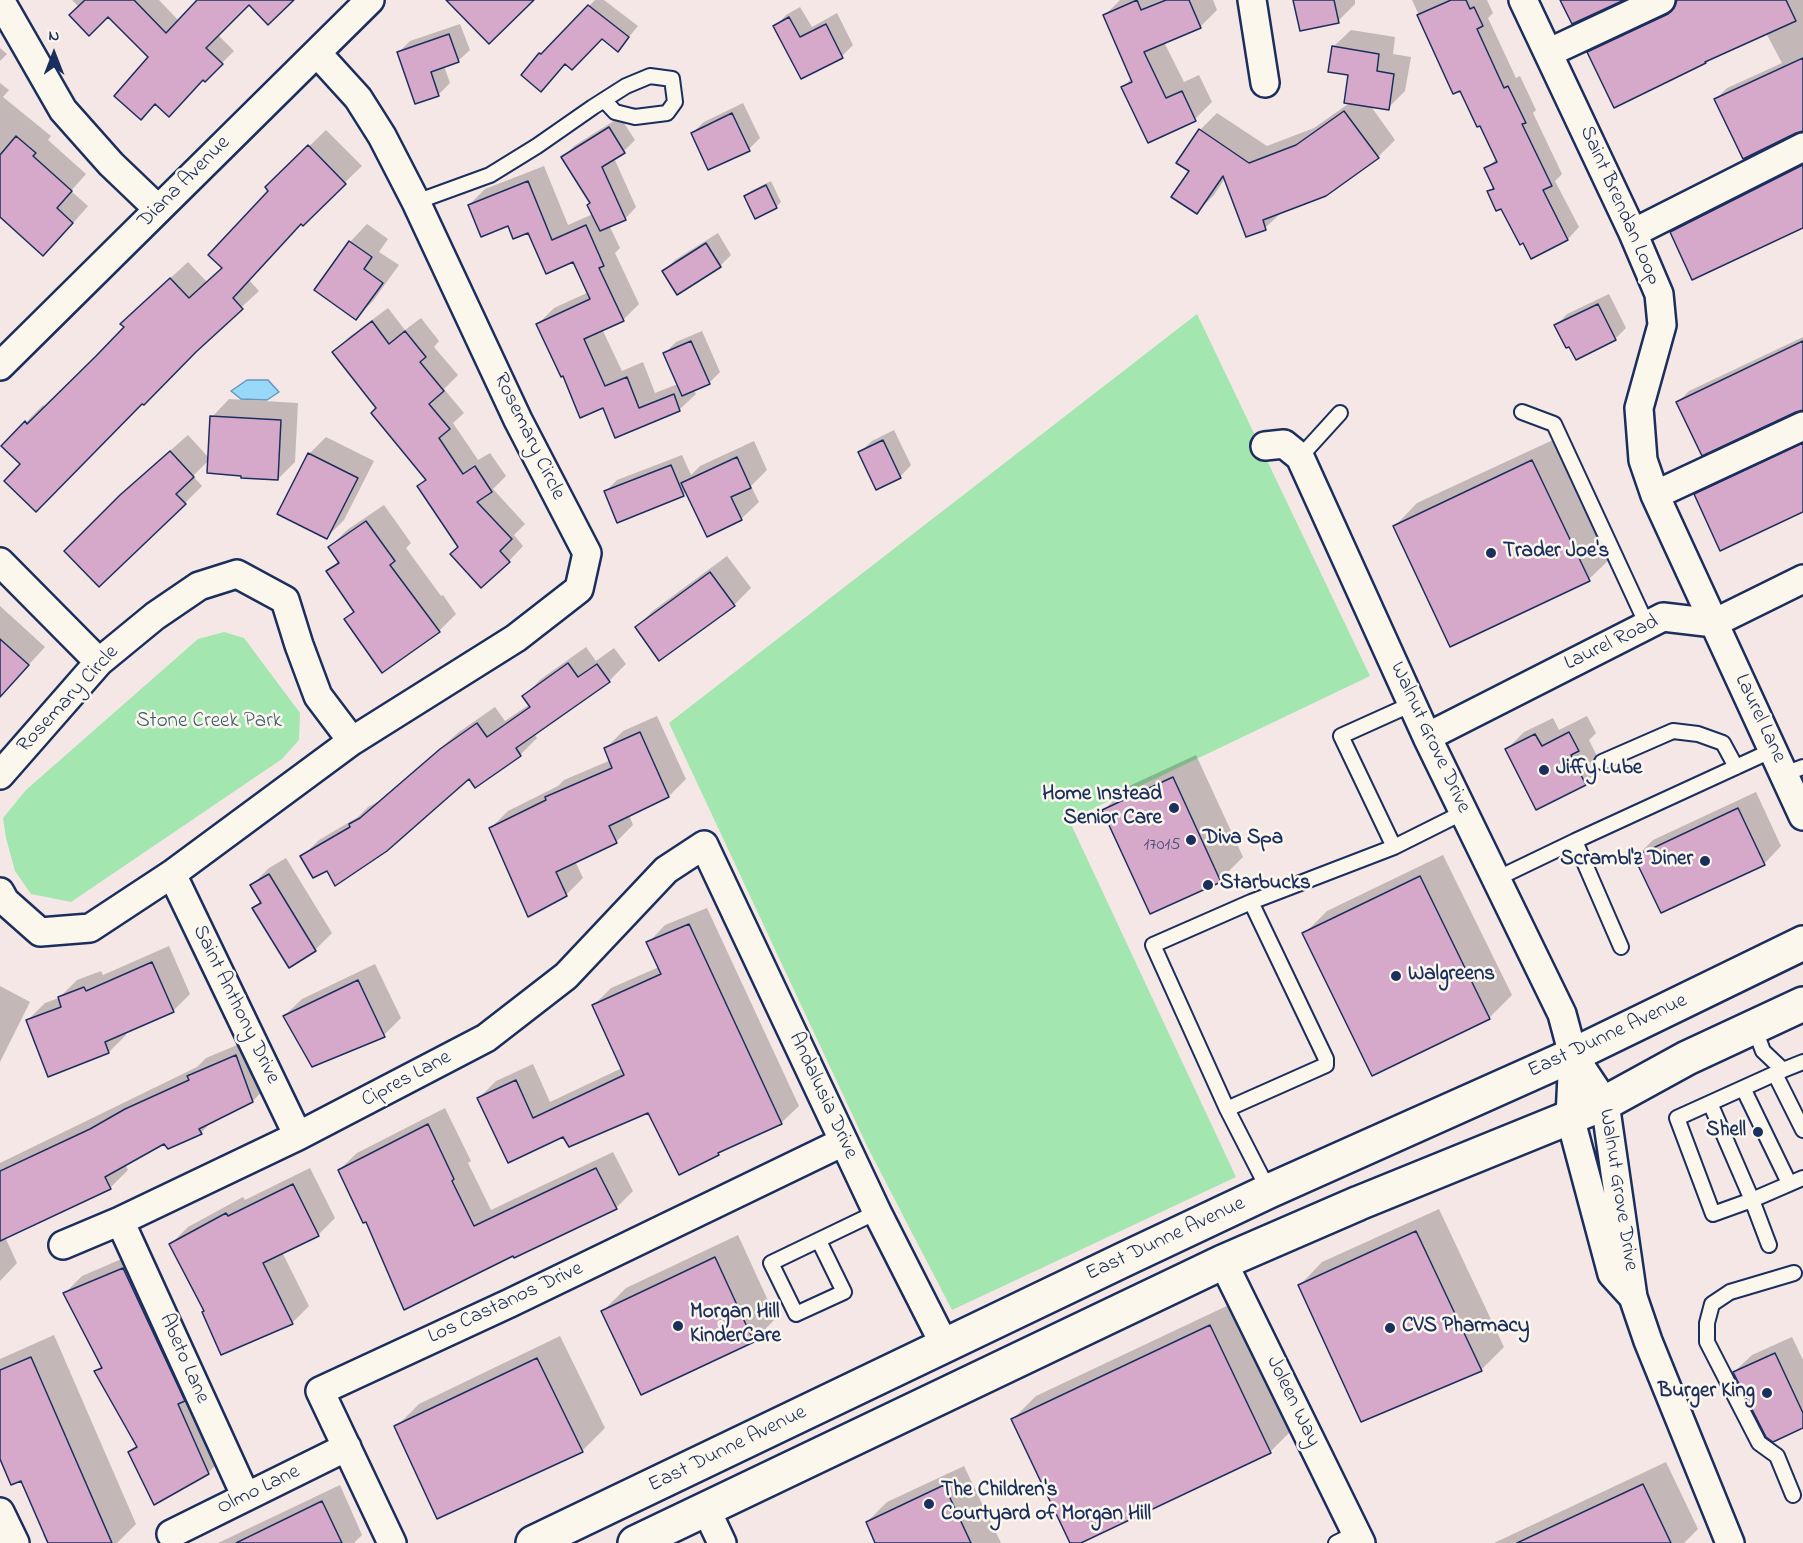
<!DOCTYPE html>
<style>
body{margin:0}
#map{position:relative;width:1803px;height:1543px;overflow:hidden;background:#f4e7e5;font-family:"Indie Flower",sans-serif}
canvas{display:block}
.north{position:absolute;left:24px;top:24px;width:60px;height:60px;-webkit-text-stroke:4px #fbf7ec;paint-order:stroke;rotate:0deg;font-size:16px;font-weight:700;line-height:24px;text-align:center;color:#1b2f5e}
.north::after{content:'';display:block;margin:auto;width:21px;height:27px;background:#1b2f5e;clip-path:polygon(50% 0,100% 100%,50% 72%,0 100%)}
</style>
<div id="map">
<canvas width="1803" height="1543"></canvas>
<div class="north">N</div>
</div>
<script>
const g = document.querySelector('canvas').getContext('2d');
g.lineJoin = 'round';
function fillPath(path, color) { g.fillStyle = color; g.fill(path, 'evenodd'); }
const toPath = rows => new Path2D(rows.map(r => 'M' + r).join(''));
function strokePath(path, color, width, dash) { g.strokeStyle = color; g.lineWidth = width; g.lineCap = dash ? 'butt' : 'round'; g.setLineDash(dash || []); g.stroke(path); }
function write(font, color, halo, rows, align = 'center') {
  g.font = font + ' "Indie Flower",sans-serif'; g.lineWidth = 5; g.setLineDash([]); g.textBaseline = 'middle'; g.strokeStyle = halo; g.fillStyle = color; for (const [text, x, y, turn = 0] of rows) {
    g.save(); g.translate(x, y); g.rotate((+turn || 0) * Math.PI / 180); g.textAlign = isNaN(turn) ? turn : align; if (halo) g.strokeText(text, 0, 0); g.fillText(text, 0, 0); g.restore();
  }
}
fillPath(toPath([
 [1197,314,1370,676,1069,820,1236,1177,952,1310,868,1148,669,723],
 [224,632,244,638,300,713,299,740,282,759,71,902,31,894,15,871,6,838,3,818,26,790,198,639]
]), '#a4e6b0');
const water = toPath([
 [247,380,268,380,279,392,267,400,241,399,231,391,247,380]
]);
fillPath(water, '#98d9fa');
strokePath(water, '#6695bc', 1.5);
fillPath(toPath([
 [72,0,159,0,179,21,199,0,292,0,249,3,218,35,234,51,205,80,150,57,109,15,79,7],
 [595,0,604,0,638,26,618,50,602,38,566,62,541,54],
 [1120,0,1213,0,1217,10,1200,27,1164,42,1184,82,1199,75,1212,102,1195,119,1123,87,1132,78,1105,15],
 [1295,0,1355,0,1355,4,1338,21],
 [1412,0,1487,0,1493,13,1488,18,1516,78,1520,76,1536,110,1533,113,1562,174,1555,181,1579,227,1568,239,1531,257,1502,207,1489,192,1494,186,1486,169,1497,158,1460,89,1454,92],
 [1678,0,1803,0,1803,130,1716,99,1727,88,1782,63,1766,33,1589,52,1600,41,1677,5],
 [800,7,812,27,837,13,853,45,842,56,802,77,775,27,786,15],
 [460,24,470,50,458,61,444,66,450,83,439,94,416,102,399,52,410,41],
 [1351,30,1395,37,1393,54,1411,57,1405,91,1388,108,1370,105,1395,140,1378,157,1283,211,1265,228,1225,178,1214,195,1197,212,1191,171,1200,130,1217,113,1267,146,1314,128,1351,102,1350,74,1333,47],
 [0,48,7,54,0,61],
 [0,83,9,90,3,97,51,136,48,140,86,174,71,191,88,206,59,239,0,198],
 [743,103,760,138,749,149,692,133,704,122],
 [620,117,635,140,624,151,614,158,636,207,625,219,609,225,620,248,615,253,639,304,623,320,602,329,622,371,643,362,655,393,678,384,665,353,676,342,702,331,720,372,709,383,694,390,696,394,679,410,603,406,564,374,538,324,554,308,589,292,574,260,528,231,509,224,469,205,485,189,544,166,568,225,593,214,592,203,563,157,574,146],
 [326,130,362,166,302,223,249,280,259,291,195,350,22,464,3,446,43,405,45,408,126,327,139,307,188,262,207,282,223,267,270,191,267,187],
 [1803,160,1803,227,1672,232,1683,221],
 [771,181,781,202,776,207,746,196,751,191],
 [367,224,388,239,379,252,399,265,373,301,356,318,316,289,350,242],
 [718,233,731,255,720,266,664,271,675,260],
 [1609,294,1626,328,1615,339,1556,326,1567,314],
 [388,308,405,330,421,318,439,341,434,347,458,375,444,389,464,413,453,423,478,460,490,453,506,476,493,489,525,524,514,535,523,546,509,561,459,547,419,487,427,478,378,408,334,352,349,337],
 [1803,337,1803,409,1678,402,1689,391],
 [229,399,298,403,295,462,278,479,209,460,193,476,202,486,185,503,139,478,188,435,209,458,212,417],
 [894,430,911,465,900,477,860,452,872,441],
 [326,437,374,461,344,520,327,537,309,454],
 [1555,439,1612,557,1589,579,1395,526,1417,503],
 [1803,439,1803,510,1695,495,1707,484],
 [754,441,767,470,751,486,759,502,741,519,687,491,683,495,606,491,617,480,682,455,691,475,700,466],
 [384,505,411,543,406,548,441,596,443,595,456,614,439,631,383,671,346,619,355,610,328,572,339,560,330,547,347,530],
 [727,556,751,588,734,605,636,627,654,610],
 [0,606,45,647,0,696],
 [586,647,596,661,614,648,626,664,609,681,534,734,537,738,520,755,469,777,328,869,302,857,319,840,358,817,368,807,379,801,459,732,495,707,505,721,530,704,524,696,541,679],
 [657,716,686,779,669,796,629,815,633,825,616,842,575,861,583,878,566,895,491,828,508,811,558,786,564,780,611,760,606,748,623,731],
 [1587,716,1596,733,1589,740,1602,766,1585,784,1507,749,1524,732,1553,718,1559,730],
 [1196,755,1243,857,1220,880,1151,912,1104,810,1127,787],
 [1756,792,1781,846,1764,864,1636,857,1653,840],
 [1443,855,1512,995,1489,1018,1304,934,1327,911],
 [286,858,332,933,315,950,254,908,261,901,252,885,269,868],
 [707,908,799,1106,781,1123,722,1150,718,1154,649,1111,564,1135,479,1098,496,1081,533,1064,550,1102,622,1068,594,1005,611,988,659,967,648,943,665,925],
 [169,946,190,994,173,1011,125,1032,126,1035,109,1052,28,1020,45,1003,59,998,77,980,101,971,103,975],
 [375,964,401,1018,384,1035,284,1016,302,999],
 [0,986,30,1002,0,1062],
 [254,1038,271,1082,253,1101,214,1119,201,1133,165,1141,125,1164,128,1170,110,1188,5,1237,17,1263,0,1281,0,1163,197,1067,206,1058],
 [445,1108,471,1161,468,1163,491,1210,613,1152,633,1191,616,1208,514,1256,367,1220,339,1170,357,1153],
 [310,1168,335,1218,318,1235,282,1252,309,1306,292,1323,206,1310,171,1244,188,1227,243,1197,245,1200],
 [1439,1209,1504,1347,1481,1370,1300,1285,1322,1262],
 [738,1235,776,1318,754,1341,642,1393,603,1311,626,1288],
 [140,1251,225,1456,208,1473,130,1452,137,1445,96,1372,102,1365,65,1293,82,1276],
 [1233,1303,1293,1429,1270,1452,1077,1543,1072,1543,1013,1419,1036,1396],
 [54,1335,136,1524,117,1543,47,1543,43,1535,46,1533,21,1479,0,1441,0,1359],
 [560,1336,605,1428,582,1451,396,1427,419,1404],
 [1792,1337,1803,1360,1803,1427,1734,1372,1752,1355],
 [1666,1462,1698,1529,1684,1543,1494,1543],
 [964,1466,1001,1543,877,1543,867,1522,887,1502],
 [340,1485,362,1535,354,1543,218,1543]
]), '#0003');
const building = toPath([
 [85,0,134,0,166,33,197,0,294,0,268,25,249,5,206,48,223,64,205,82,203,80,169,117,155,104,141,120,114,96,148,57,108,17,89,36,69,15,85,0],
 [446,0,534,0,489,44,446,0],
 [1137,0,1141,10,1166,0,1189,0,1201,28,1144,52,1166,98,1182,91,1196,121,1148,143,1121,87,1132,82,1103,15,1137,0],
 [1293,0,1334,0,1339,23,1300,31,1293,0],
 [1451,0,1466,0,1470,9,1474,7,1483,26,1477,29,1504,88,1508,86,1526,123,1522,124,1552,186,1543,190,1568,240,1531,259,1523,243,1520,245,1501,209,1496,211,1487,191,1494,189,1484,168,1497,162,1480,126,1477,127,1460,91,1453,94,1417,15,1451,0],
 [1560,0,1624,0,1572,24,1560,0],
 [1677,0,1786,0,1796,21,1705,62,1706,63,1614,108,1587,52,1668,14,1674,8,1677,0],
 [588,5,629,37,618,52,602,39,572,70,565,64,541,92,521,75,539,53,541,54,588,5],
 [789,17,800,37,826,24,843,58,801,79,773,26,789,17],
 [449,34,459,62,431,72,439,96,415,104,397,52,449,34],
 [1332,46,1379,54,1377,71,1394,74,1389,110,1344,103,1348,75,1328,72,1332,46],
 [1803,58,1803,131,1796,133,1743,159,1714,99,1803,58],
 [1344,111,1379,158,1326,196,1263,220,1266,230,1246,237,1223,176,1197,214,1171,197,1189,171,1176,163,1199,129,1249,163,1296,145,1344,111],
 [732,113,750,151,708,170,691,133,732,113],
 [609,127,625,153,602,167,626,220,600,231,587,205,590,203,561,157,609,127],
 [16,136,36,153,33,156,72,191,57,208,73,223,43,256,0,217,0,155,16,136],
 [308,145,346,184,303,226,301,224,233,298,243,309,196,352,144,405,142,404,36,512,4,481,20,464,1,446,25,421,27,424,96,356,124,327,120,324,170,278,189,298,222,268,208,255,268,191,265,187,308,145],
 [1803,165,1803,228,1692,280,1670,232,1803,165],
 [528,181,552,240,586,225,604,266,599,268,624,321,584,339,605,386,627,377,639,408,674,394,680,411,615,438,603,408,580,418,563,376,561,377,536,324,590,299,573,262,546,274,528,233,513,239,508,226,481,237,468,205,528,181],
 [766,185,777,208,755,219,744,196,766,185],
 [349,241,372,257,364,269,383,283,356,320,314,290,349,241],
 [706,243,721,267,677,295,662,271,706,243],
 [1598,304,1616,340,1576,360,1569,347,1566,348,1554,325,1598,304],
 [372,321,389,344,405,331,426,357,420,362,444,391,429,404,450,429,439,438,463,474,475,466,492,492,477,502,512,539,500,551,510,562,481,588,450,554,458,547,417,486,426,480,371,413,376,408,332,352,372,321],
 [691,341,710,384,682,396,663,353,691,341],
 [1803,341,1803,410,1796,412,1702,456,1676,402,1803,341],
 [210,416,281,420,278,480,241,478,241,476,207,473,210,416],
 [883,440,901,478,876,490,858,452,883,440],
 [1803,443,1803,512,1720,551,1694,494,1803,443],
 [170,451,194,477,176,494,186,504,99,587,64,551,120,495,170,451],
 [308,453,358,478,327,539,277,514,308,453],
 [737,457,751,488,731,497,742,520,707,537,681,483,737,457],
 [1532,460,1590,581,1450,647,1393,526,1532,460],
 [671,465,684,496,617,523,604,491,671,465],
 [366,521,395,561,390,565,440,632,382,673,344,619,354,612,326,571,339,563,328,547,366,521],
 [710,572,735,606,659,661,635,627,710,572],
 [0,639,29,665,0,697,0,639],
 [568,663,578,677,597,664,610,682,516,748,521,756,475,788,469,779,387,851,335,886,327,871,313,878,300,856,350,827,349,824,360,818,440,749,477,723,487,737,530,707,522,696,568,663],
 [640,732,669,797,609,826,617,843,556,872,567,896,528,917,489,828,546,800,545,797,612,768,604,748,640,732],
 [1569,732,1579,751,1571,755,1586,785,1536,810,1505,749,1535,734,1542,746,1569,732],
 [1173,777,1221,882,1150,914,1102,810,1173,777],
 [1738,808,1765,865,1661,913,1634,857,1738,808],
 [269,874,316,951,289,968,252,908,261,903,250,885,269,874],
 [1420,876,1490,1019,1372,1076,1302,933,1420,876],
 [689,924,782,1124,718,1153,719,1155,679,1175,648,1113,569,1147,563,1137,508,1163,477,1098,516,1080,533,1118,624,1075,592,1005,661,974,646,942,689,924],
 [152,962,174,1012,105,1042,109,1053,48,1077,26,1020,61,1007,58,997,84,987,86,991,152,962],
 [358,980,385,1037,312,1067,283,1016,358,980],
 [236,1055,253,1102,199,1129,202,1134,168,1149,164,1144,105,1177,111,1189,0,1241,0,1171,90,1129,125,1109,189,1080,187,1076,236,1055],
 [428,1124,454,1179,452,1181,474,1226,596,1168,617,1209,514,1258,513,1256,404,1310,366,1222,363,1223,338,1170,428,1124],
 [293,1184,319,1236,263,1263,293,1324,221,1355,202,1312,204,1311,169,1244,226,1213,228,1216,293,1184],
 [1416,1231,1482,1371,1361,1422,1298,1285,1416,1231],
 [715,1257,754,1342,641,1395,601,1311,715,1257],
 [123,1268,185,1401,178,1404,209,1474,154,1505,128,1452,137,1447,94,1371,102,1368,63,1293,123,1268],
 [1210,1325,1271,1453,1081,1543,1070,1543,1011,1419,1210,1325],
 [1775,1353,1803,1413,1803,1428,1773,1442,1766,1437,1733,1372,1775,1353],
 [31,1357,112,1543,48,1543,21,1481,11,1485,0,1459,0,1370,31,1357],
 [537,1358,583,1452,437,1519,394,1426,537,1358],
 [1643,1484,1671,1543,1517,1543,1643,1484],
 [944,1485,971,1543,875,1543,866,1522,944,1485],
 [322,1501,342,1543,236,1543,322,1501]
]);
fillPath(building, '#d6a8ca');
strokePath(building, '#1b2f5e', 1.5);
const lane = toPath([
 [416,202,490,175,537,146,593,107,626,86,650,76,672,79,675,102,667,113,635,117,615,112,604,100],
 [1522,412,1554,424,1647,625],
 [1300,457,1340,413],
 [1412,704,1341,736,1394,847,1464,812],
 [1602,762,1673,731,1698,734,1723,743,1736,767],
 [1784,774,1803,767],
 [1496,879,1575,841],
 [1621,947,1575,841,1773,750],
 [1754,1027,1763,1051,1783,1070,1677,1118,1713,1214,1752,1200,1803,1178],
 [1783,1070,1803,1062],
 [1775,1074,1803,1130],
 [1743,1088,1789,1183],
 [1710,1103,1752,1200,1769,1245],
 [1227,1109,1153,945,1251,902],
 [1269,1191,1227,1109,1326,1065,1326,1059,1251,902,1394,847],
 [819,1241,844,1292,796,1314,771,1263,877,1212],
 [1793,1495,1777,1456,1759,1443,1707,1342,1707,1323,1712,1304,1730,1292,1794,1273],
 [1336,1543,1356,1533]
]);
const street = toPath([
 [0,0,63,110,111,164,158,209],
 [1252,0,1265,83],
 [1523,0,1633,233,1659,294,1662,325,1639,408,1643,460,1655,495,1803,816],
 [1548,53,1661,0],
 [1633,233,1803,147],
 [0,366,370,0],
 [1265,446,1284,444,1300,457,1427,737,1562,1014,1573,1055,1570,1117,1612,1274,1633,1297],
 [1655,495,1803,426],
 [0,562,99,662],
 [1427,737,1663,617,1714,623,1803,579],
 [0,775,99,662,155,616,199,586,237,574,285,600,299,645,318,696,352,741],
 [172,874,298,1136],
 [0,892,5,901,40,932,90,928,172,874,352,741,516,638,579,589,587,553,518,420,416,202,382,136,358,98,317,53],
 [1573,1055,1605,1103,1633,1297,1648,1341,1730,1543],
 [120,1221,246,1497],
 [63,1245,120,1221,298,1136,486,1038,566,976,666,870,704,845,877,1212,945,1346],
 [1223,1262,1361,1543],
 [706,1509,722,1543],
 [0,1512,15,1543],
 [171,1534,347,1447],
 [392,1543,320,1391,510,1303,843,1142]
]);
const secondary = toPath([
 [533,1543,1125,1259,1269,1191,1573,1055,1803,943],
 [635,1543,1223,1262,1359,1203,1605,1103,1687,1058,1803,1004]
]);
strokePath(lane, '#1b2f5e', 18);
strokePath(street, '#1b2f5e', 32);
strokePath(secondary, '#1b2f5e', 38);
strokePath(lane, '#fbf7ec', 14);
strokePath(street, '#fbf7ec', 27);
strokePath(secondary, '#fbf7ec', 33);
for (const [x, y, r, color] of [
 [1491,553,6,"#1b2f5e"],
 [1544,770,6,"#1b2f5e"],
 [1174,808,6,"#1b2f5e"],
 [1191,840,6,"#1b2f5e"],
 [1705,861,6,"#1b2f5e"],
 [1208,885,6,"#1b2f5e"],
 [1396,976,6,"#1b2f5e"],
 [1758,1132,6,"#1b2f5e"],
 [678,1326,6,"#1b2f5e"],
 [1390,1328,6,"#1b2f5e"],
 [1767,1393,6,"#1b2f5e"],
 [929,1504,6,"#1b2f5e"]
]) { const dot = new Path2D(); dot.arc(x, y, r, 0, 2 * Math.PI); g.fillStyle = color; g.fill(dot); strokePath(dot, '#fbf7ec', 2); }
write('18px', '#4a4d79', null, [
 ["17015",1162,846]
]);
write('21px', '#1b2f5e', '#fbf7ec', [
 ["Diana Avenue",185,183,-45],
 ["Saint Brendan Loop",1619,206,66],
 ["Rosemary Circle",528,437,64],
 ["Laurel Road",1612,644,-26],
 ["Rosemary Circle",69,700,-47],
 ["Laurel Lane",1759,719,65],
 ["Walnut Grove Drive",1429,738,65],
 ["Saint Anthony Drive",235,1005,64],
 ["East Dunne Avenue",1608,1037,-25],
 ["Cipres Lane",407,1080,-28],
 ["Andalusia Drive",822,1096,65],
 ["Walnut Grove Drive",1617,1190,81],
 ["East Dunne Avenue",1166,1240,-25],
 ["Los Castanos Drive",506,1304,-25],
 ["Abeto Lane",183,1359,66],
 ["Joleen Way",1292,1402,64],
 ["East Dunne Avenue",728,1450,-26],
 ["Olmo Lane",259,1491,-26]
]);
write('bold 21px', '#1b2f5e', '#fbf7ec', [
 ["Trader Joe's",1503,553],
 ["Jiffy Lube",1556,770],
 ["Home Instead",1162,796,"right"],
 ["Senior Care",1162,820,"right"],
 ["Diva Spa",1203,840],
 ["Scrambl'z Diner",1693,861,"right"],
 ["Starbucks",1220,885],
 ["Walgreens",1408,976],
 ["Shell",1746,1132,"right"],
 ["Morgan Hill",690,1314],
 ["KinderCare",690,1338],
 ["CVS Pharmacy",1402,1328],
 ["Burger King",1755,1393,"right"],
 ["The Children's",941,1492],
 ["Courtyard of Morgan Hill",941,1516]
], 'left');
write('21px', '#3d5d72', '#fbf7ec', [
 ["Stone Creek Park",209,723]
]);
</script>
